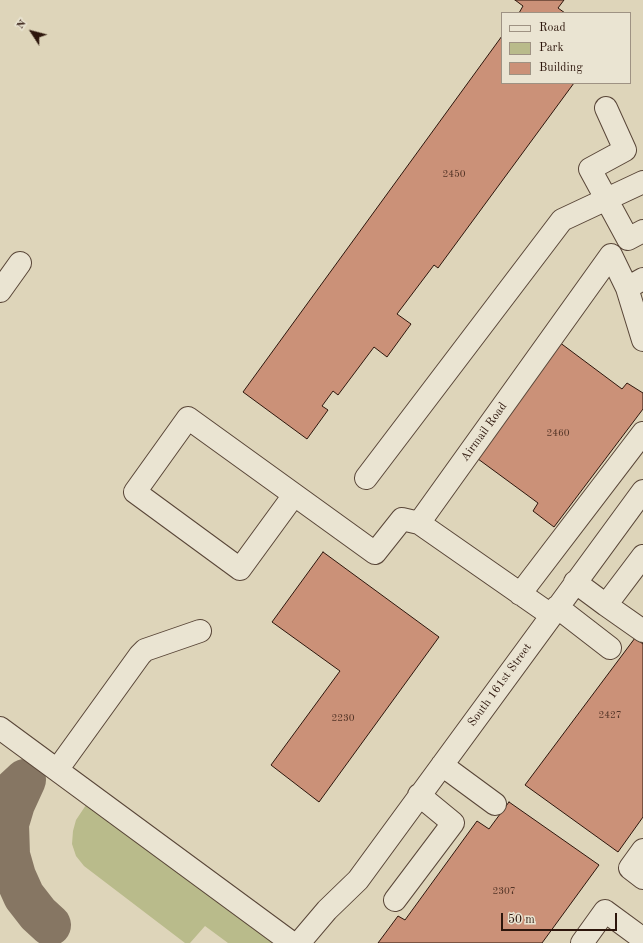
<!DOCTYPE html>
<style>
body{margin:0}
#map{position:relative;width:643px;height:943px;overflow:hidden;background:#ded5ba;font-family:"Old Standard TT",serif}
canvas{display:block}
.legend{position:absolute;left:501px;top:12px;width:130px;height:72px;box-sizing:border-box;background:#eae4d2;border:1px solid #9e9283;margin:0;padding:5px 7px;list-style:none;font-size:12px;color:#2d160c}
.legend li{display:flex;align-items:center;gap:8px;height:20px}
.legend b{width:20px;border:1px solid #9e9283}
.north{position:absolute;left:12px;top:12px;width:40px;height:40px;-webkit-text-stroke:3px #eae4d2;paint-order:stroke;rotate:306deg;font-size:11px;font-weight:700;line-height:16px;text-align:center;color:#2d160c}
.north::after{content:'';display:block;margin:auto;width:14px;height:18px;background:#2d160c;clip-path:polygon(50% 0,100% 100%,50% 72%,0 100%)}
.scale{position:absolute;left:501px;top:913px;width:116px;height:18px;box-sizing:border-box;border:2px solid #2d160c;border-top:0;padding-left:5px;font-size:12px;line-height:14px;white-space:nowrap;color:#2d160c;-webkit-text-stroke:3px #eae4d2;paint-order:stroke}
</style>
<div id="map">
<canvas width="643" height="943"></canvas>
<ul class="legend">
<li><b style="height:5px;background:#eae4d2"></b>Road</li>
<li><b style="height:11px;background:#b9bb8b"></b>Park</li>
<li><b style="height:11px;background:#cb9178"></b>Building</li>
</ul>
<div class="north">N</div>
<div class="scale">50 m</div>
</div>
<script>
const g = document.querySelector('canvas').getContext('2d');
g.lineJoin = 'round';
function fillPath(path, color) { g.fillStyle = color; g.fill(path, 'evenodd'); }
const toPath = rows => new Path2D(rows.map(r => 'M' + r).join(''));
function strokePath(path, color, width, dash) { g.strokeStyle = color; g.lineWidth = width; g.lineCap = dash ? 'butt' : 'round'; g.setLineDash(dash || []); g.stroke(path); }
function write(font, color, halo, rows, align = 'center') {
  g.font = font + ' "Old Standard TT",serif'; g.lineWidth = 3; g.setLineDash([]); g.textBaseline = 'middle'; g.strokeStyle = halo; g.fillStyle = color; for (const [text, x, y, turn = 0] of rows) {
    g.save(); g.translate(x, y); g.rotate((+turn || 0) * Math.PI / 180); g.textAlign = isNaN(turn) ? turn : align; if (halo) g.strokeText(text, 0, 0); g.fillText(text, 0, 0); g.restore();
  }
}
fillPath(toPath([
 [86,805,274,943,228,943,205,926,190,943,185,943,84,866,76,856,72,844,73,831,76,820]
]), '#b9bb8b');
strokePath(toPath([
 [0,803,25,780,14,804,8,824,9,855,15,876,24,896,38,914,50,925]
]), '#867663', 42);
const building = toPath([
 [515,0,564,0,558,8,565,13,519,13,523,6,515,0],
 [502,36,502,83,574,83,438,268,434,265,397,314,411,324,387,357,374,347,338,395,333,391,322,406,328,410,307,439,243,392,502,36],
 [559,342,622,389,627,383,643,393,643,409,554,527,533,511,538,503,474,456,559,342],
 [323,552,439,637,319,802,271,765,340,671,272,622,323,552],
 [635,638,643,644,643,817,618,852,525,785,635,638],
 [509,802,599,865,542,943,378,943,398,916,405,920,477,821,489,829,509,802]
]);
fillPath(building, '#cb9178');
strokePath(building, '#2d160c', 1);
const minor = toPath([
 [606,108,625,150,590,169,628,239,643,231],
 [627,288,643,340],
 [0,291,20,263],
 [366,478,562,220,643,182],
 [294,495,240,569,135,492,188,418,375,553,402,519,419,523],
 [643,556,606,605,643,631],
 [575,582,606,605],
 [520,594,643,433],
 [557,607,610,648],
 [551,615,419,523,611,255,627,288,643,279],
 [0,728,292,943],
 [442,765,495,804],
 [57,770,140,655,145,650,200,631],
 [643,850,630,868,643,878],
 [395,900,453,823,419,795],
 [299,943,327,910,358,880,643,491],
 [582,943,605,911,643,939]
]);
strokePath(minor, '#594638', 24);
strokePath(minor, '#eae4d2', 22);
write('10px', '#543527', null, [
 ["2450",454,174],
 ["2460",558,433],
 ["2427",610,715],
 ["2230",343,718],
 ["2307",504,891]
]);
write('12px', '#2d160c', '#eae4d2', [
 ["Airmail Road",484,432,-54],
 ["South 161st Street",500,685,-54]
]);
</script>
